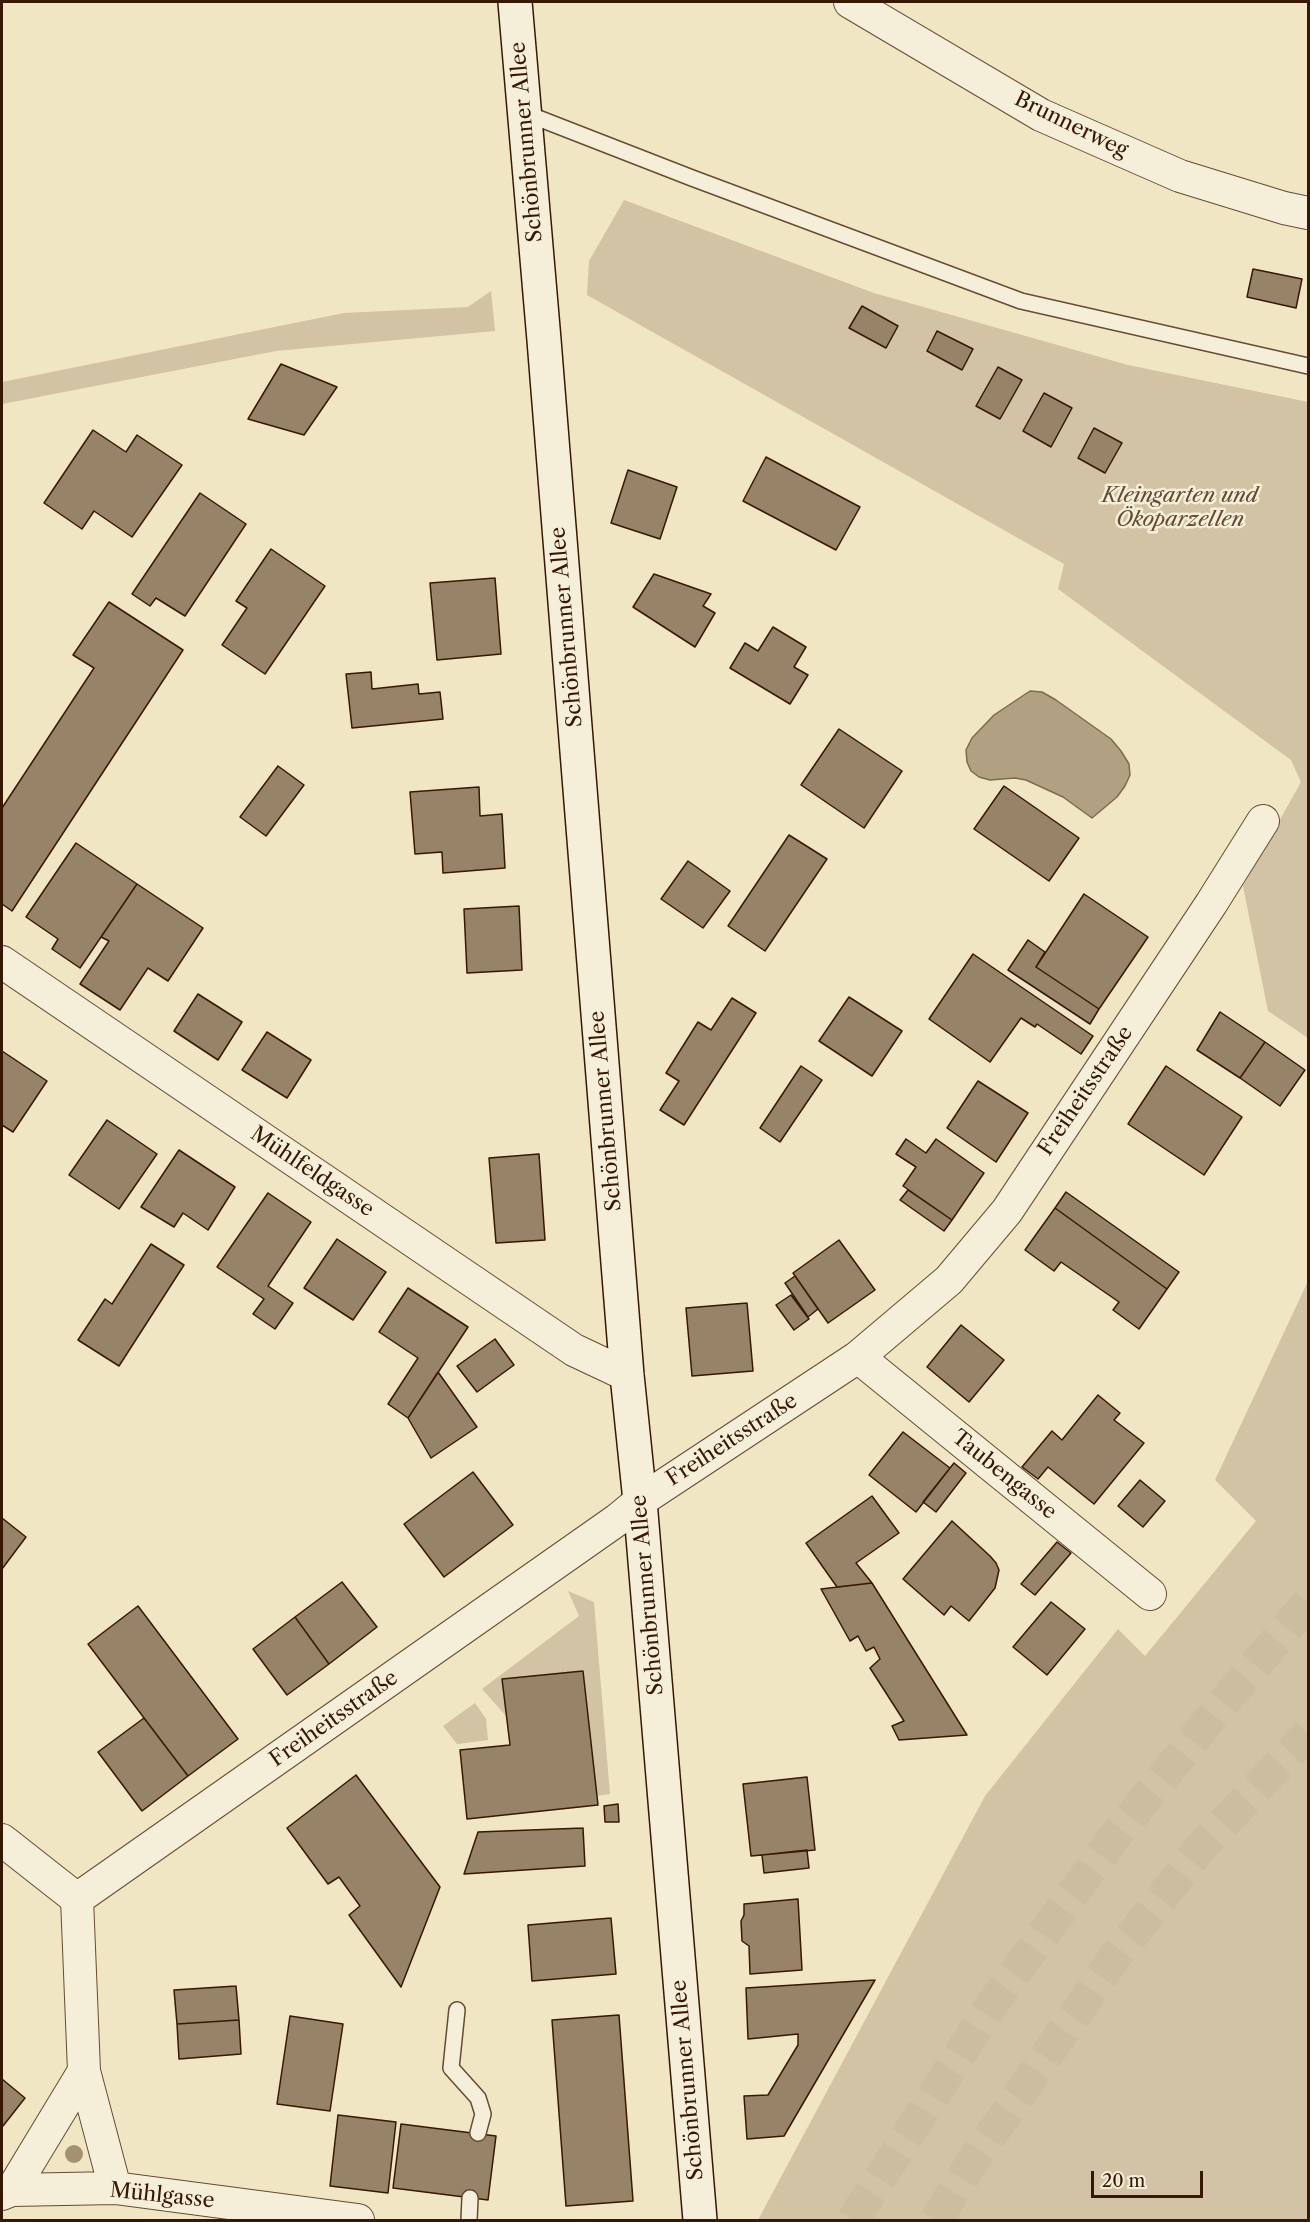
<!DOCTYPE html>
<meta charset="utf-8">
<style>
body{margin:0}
#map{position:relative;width:1310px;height:2222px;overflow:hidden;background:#f0e6c4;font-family:"Libre Caslon Text",serif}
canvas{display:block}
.frame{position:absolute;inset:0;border:3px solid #371803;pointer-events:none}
.scale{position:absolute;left:1091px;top:2171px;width:112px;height:27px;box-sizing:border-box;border:3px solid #371803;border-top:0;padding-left:8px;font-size:18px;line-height:21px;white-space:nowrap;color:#371803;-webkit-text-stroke:4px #f5efd9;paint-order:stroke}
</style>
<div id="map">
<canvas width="1310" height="2222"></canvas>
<div class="frame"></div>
<div class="scale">20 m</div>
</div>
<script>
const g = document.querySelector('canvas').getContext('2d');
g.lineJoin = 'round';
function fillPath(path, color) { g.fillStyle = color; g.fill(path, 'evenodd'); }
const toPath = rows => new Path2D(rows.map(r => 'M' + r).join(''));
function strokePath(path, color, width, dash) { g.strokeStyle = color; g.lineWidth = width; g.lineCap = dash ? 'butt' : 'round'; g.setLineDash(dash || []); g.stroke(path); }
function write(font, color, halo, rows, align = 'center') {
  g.font = font + ' "Libre Caslon Text",serif'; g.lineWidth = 5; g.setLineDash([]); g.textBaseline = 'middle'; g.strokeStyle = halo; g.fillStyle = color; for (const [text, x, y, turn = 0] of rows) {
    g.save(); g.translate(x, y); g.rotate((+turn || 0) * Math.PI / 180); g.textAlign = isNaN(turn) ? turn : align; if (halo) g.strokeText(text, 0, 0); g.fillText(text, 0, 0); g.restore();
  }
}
fillPath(toPath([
 [624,200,874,293,1128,365,1308,402,1308,1038,1268,1011,1243,886,1301,782,1291,760,1058,589,1064,564,587,295,589,261],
 [491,291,495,331,276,351,2,404,2,382,344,313,468,307],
 [1308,1281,1308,2220,758,2220,985,1796,1118,1629,1145,1656,1256,1521,1215,1480],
 [568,1591,594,1602,610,1794,597,1796,583,1671,503,1679,506,1716,482,1689,579,1616],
 [475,1703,486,1719,488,1740,457,1744,443,1726]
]), '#d1c3a3');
const water = toPath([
 [1030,691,1042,692,1056,700,1111,739,1121,751,1129,764,1130,775,1125,786,1117,797,1092,818,1063,797,1026,780,1015,778,990,780,979,777,971,771,967,762,966,750,972,738,994,715,1030,691]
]);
fillPath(water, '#b1a082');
strokePath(water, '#806a4f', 1.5);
const building = toPath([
 [1253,269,1302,279,1296,308,1247,297,1253,269],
 [862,306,898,326,886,348,849,328,862,306],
 [937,331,973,349,962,370,927,351,937,331],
 [281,364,337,387,304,435,248,419,281,364],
 [998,367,1022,380,1000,419,976,406,998,367],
 [1044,393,1072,408,1051,447,1023,431,1044,393],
 [1094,428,1122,443,1105,473,1078,458,1094,428],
 [93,430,126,452,137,435,182,465,132,537,94,511,82,529,44,503,93,430],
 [766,457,860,507,836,550,743,501,766,457],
 [628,470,677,487,660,539,611,523,628,470],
 [200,493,246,524,185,616,156,598,150,606,132,594,200,493],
 [271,549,325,586,265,674,222,645,247,608,236,601,271,549],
 [654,574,711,594,703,606,715,613,695,647,633,607,654,574],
 [495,578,501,654,437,660,430,583,495,578],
 [109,602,183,650,12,911,2,904,2,808,94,668,73,655,109,602],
 [773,627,806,647,794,667,808,675,790,704,730,668,745,643,758,651,773,627],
 [371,672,372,689,418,684,419,694,440,692,443,719,352,728,346,674,371,672],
 [839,729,902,771,864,828,801,785,839,729],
 [278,766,304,785,266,836,240,817,278,766],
 [1004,786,1079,838,1049,881,974,829,1004,786],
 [479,787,480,816,502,814,505,868,443,873,442,852,415,854,410,792,479,787],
 [789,835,827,859,765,951,728,926,789,835],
 [76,843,137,884,80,968,52,949,58,939,26,917,76,843],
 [688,861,730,891,703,928,661,899,688,861],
 [137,884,203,928,168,981,148,968,120,1010,80,984,109,941,101,937,137,884],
 [1084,894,1148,937,1099,1009,1036,967,1084,894],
 [519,906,522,970,467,973,464,909,519,906],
 [1028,940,1045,952,1036,967,1099,1009,1090,1024,1008,970,1028,940],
 [973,954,1093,1036,1081,1054,1037,1024,1035,1027,1021,1018,990,1062,929,1019,973,954],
 [198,994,242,1022,218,1060,174,1031,198,994],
 [849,997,902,1031,872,1076,819,1041,849,997],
 [732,998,756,1013,684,1125,660,1110,679,1081,666,1073,698,1022,711,1030,732,998],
 [1220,1012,1265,1042,1240,1078,1197,1050,1220,1012],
 [267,1032,311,1060,287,1098,242,1070,267,1032],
 [1265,1042,1305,1070,1280,1106,1240,1078,1265,1042],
 [2,1051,47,1081,13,1132,2,1125,2,1051],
 [801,1066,822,1080,780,1142,760,1128,801,1066],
 [1166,1066,1242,1117,1204,1175,1128,1124,1166,1066],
 [978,1081,1028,1113,996,1162,947,1128,978,1081],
 [107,1120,157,1154,119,1209,69,1175,107,1120],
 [906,1139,926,1153,936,1139,984,1173,952,1220,903,1186,916,1167,896,1154,906,1139],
 [179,1150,235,1187,208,1230,183,1213,174,1227,141,1207,179,1150],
 [539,1154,545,1240,496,1243,489,1158,539,1154],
 [908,1190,952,1220,944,1231,900,1200,908,1190],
 [1066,1192,1179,1272,1167,1289,1055,1208,1066,1192],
 [268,1193,311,1222,268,1286,293,1303,275,1329,253,1314,264,1299,217,1267,268,1193],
 [1055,1208,1167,1289,1139,1329,1113,1310,1119,1302,1061,1262,1054,1271,1025,1250,1055,1208],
 [337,1239,386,1272,353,1320,304,1288,337,1239],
 [839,1240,875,1290,828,1323,793,1273,839,1240],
 [151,1244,184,1265,119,1366,78,1340,105,1299,112,1304,151,1244],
 [795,1276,818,1309,808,1317,785,1283,795,1276],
 [408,1288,468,1327,408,1418,388,1404,418,1358,379,1332,408,1288],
 [791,1295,809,1319,794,1330,776,1305,791,1295],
 [747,1303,753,1371,692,1376,686,1308,747,1303],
 [961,1325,1004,1360,969,1402,927,1367,961,1325],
 [495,1339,514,1365,477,1392,457,1366,495,1339],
 [438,1372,477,1427,431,1458,408,1418,438,1372],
 [1098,1395,1120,1413,1114,1420,1144,1443,1094,1504,1048,1467,1038,1479,1022,1467,1052,1431,1062,1440,1098,1395],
 [903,1432,950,1468,916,1512,869,1475,903,1432],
 [954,1463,966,1473,936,1512,923,1502,954,1463],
 [473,1472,513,1525,444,1577,404,1524,473,1472],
 [1140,1480,1165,1501,1143,1527,1118,1506,1140,1480],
 [872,1496,899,1533,856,1563,872,1583,837,1587,806,1543,872,1496],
 [2,1518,26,1537,2,1569,2,1518],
 [952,1521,990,1556,996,1563,999,1570,995,1588,969,1621,951,1606,944,1615,903,1579,952,1521],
 [1057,1542,1071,1553,1035,1595,1021,1584,1057,1542],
 [342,1582,377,1627,329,1664,295,1617,342,1582],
 [872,1583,967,1735,899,1740,892,1726,904,1721,870,1668,880,1659,874,1647,866,1651,858,1636,850,1641,821,1589,872,1583],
 [1051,1602,1085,1629,1047,1675,1013,1647,1051,1602],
 [138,1606,238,1739,188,1776,88,1644,138,1606],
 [295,1617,329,1664,287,1695,253,1649,295,1617],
 [583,1671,598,1805,467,1819,460,1750,510,1745,502,1679,583,1671],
 [144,1718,188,1776,142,1811,98,1752,144,1718],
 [356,1775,440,1887,401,1987,349,1915,360,1906,339,1877,328,1884,287,1828,356,1775],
 [807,1777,815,1850,751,1856,743,1784,807,1777],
 [618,1804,619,1822,605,1822,604,1806,618,1804],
 [583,1828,585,1866,464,1874,478,1832,583,1828],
 [807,1850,809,1868,764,1873,762,1855,807,1850],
 [798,1899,802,1970,750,1974,749,1946,742,1941,741,1921,744,1915,744,1904,798,1899],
 [611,1918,616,1974,532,1981,528,1925,611,1918],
 [875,1980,784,2136,747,2139,744,2096,768,2095,798,2045,798,2034,748,2039,746,1988,875,1980],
 [236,1986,239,2020,177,2024,174,1990,236,1986],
 [619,2015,633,2201,566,2206,552,2020,619,2015],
 [290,2016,343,2024,330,2111,277,2104,290,2016],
 [239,2020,241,2054,179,2059,177,2024,239,2020],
 [2,2079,25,2098,3,2126,2,2125,2,2079],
 [338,2115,396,2122,388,2193,330,2186,338,2115],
 [401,2124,496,2136,488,2200,393,2188,401,2124]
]);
fillPath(building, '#978367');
strokePath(building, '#371803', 1.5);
strokePath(toPath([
 [853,2220,993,2003,1113,1839,1214,1714,1308,1603],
 [936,2220,973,2161,1115,1957,1203,1845,1308,1734]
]), '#cbbd9d', 33, [33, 16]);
const service = toPath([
 [525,113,692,178,1021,301,1308,366],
 [457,2010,451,2068,478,2098,483,2114,478,2133],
 [469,2220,470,2198]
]);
const minor = toPath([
 [850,2,1041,115,1180,176,1284,208,1308,213],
 [2,962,574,1350,627,1375],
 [858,1357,1150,1594],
 [2,1840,77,1899],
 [115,2188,84,2071,77,1899,617,1520,640,1501,858,1357,949,1280,1007,1211,1211,904,1263,821],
 [12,2190,84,2071],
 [2,2194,12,2190,115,2188,358,2220]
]);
const secondary = toPath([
 [515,2,544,340,627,1375,640,1501,700,2220]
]);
strokePath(service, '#654c33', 18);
strokePath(minor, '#654c33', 34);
strokePath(secondary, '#371803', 36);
strokePath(service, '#f5efd9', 15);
strokePath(minor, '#f5efd9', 32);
strokePath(secondary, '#f5efd9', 33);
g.fillStyle = '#a49174';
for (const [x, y] of [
 [74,2154]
]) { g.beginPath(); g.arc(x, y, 9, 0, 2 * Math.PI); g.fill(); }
write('21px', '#371803', '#f5efd9', [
 ["Brunnerweg",1071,125,26],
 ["Schönbrunner Allee",527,142,-95],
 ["Schönbrunner Allee",567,627,-95],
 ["Freiheitsstraße",1086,1091,-56],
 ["Schönbrunner Allee",606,1111,-95],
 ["Mühlfeldgasse",312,1172,34],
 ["Freiheitsstraße",732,1440,-33],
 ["Taubengasse",1004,1475,39],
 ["Schönbrunner Allee",648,1595,-95],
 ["Freiheitsstraße",334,1719,-35],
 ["Schönbrunner Allee",688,2080,-95],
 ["Mühlgasse",162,2196,6]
]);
write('italic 21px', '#654b33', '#f5efd9', [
 ["Kleingarten und",1180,496],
 ["Ökoparzellen",1180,520]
]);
</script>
